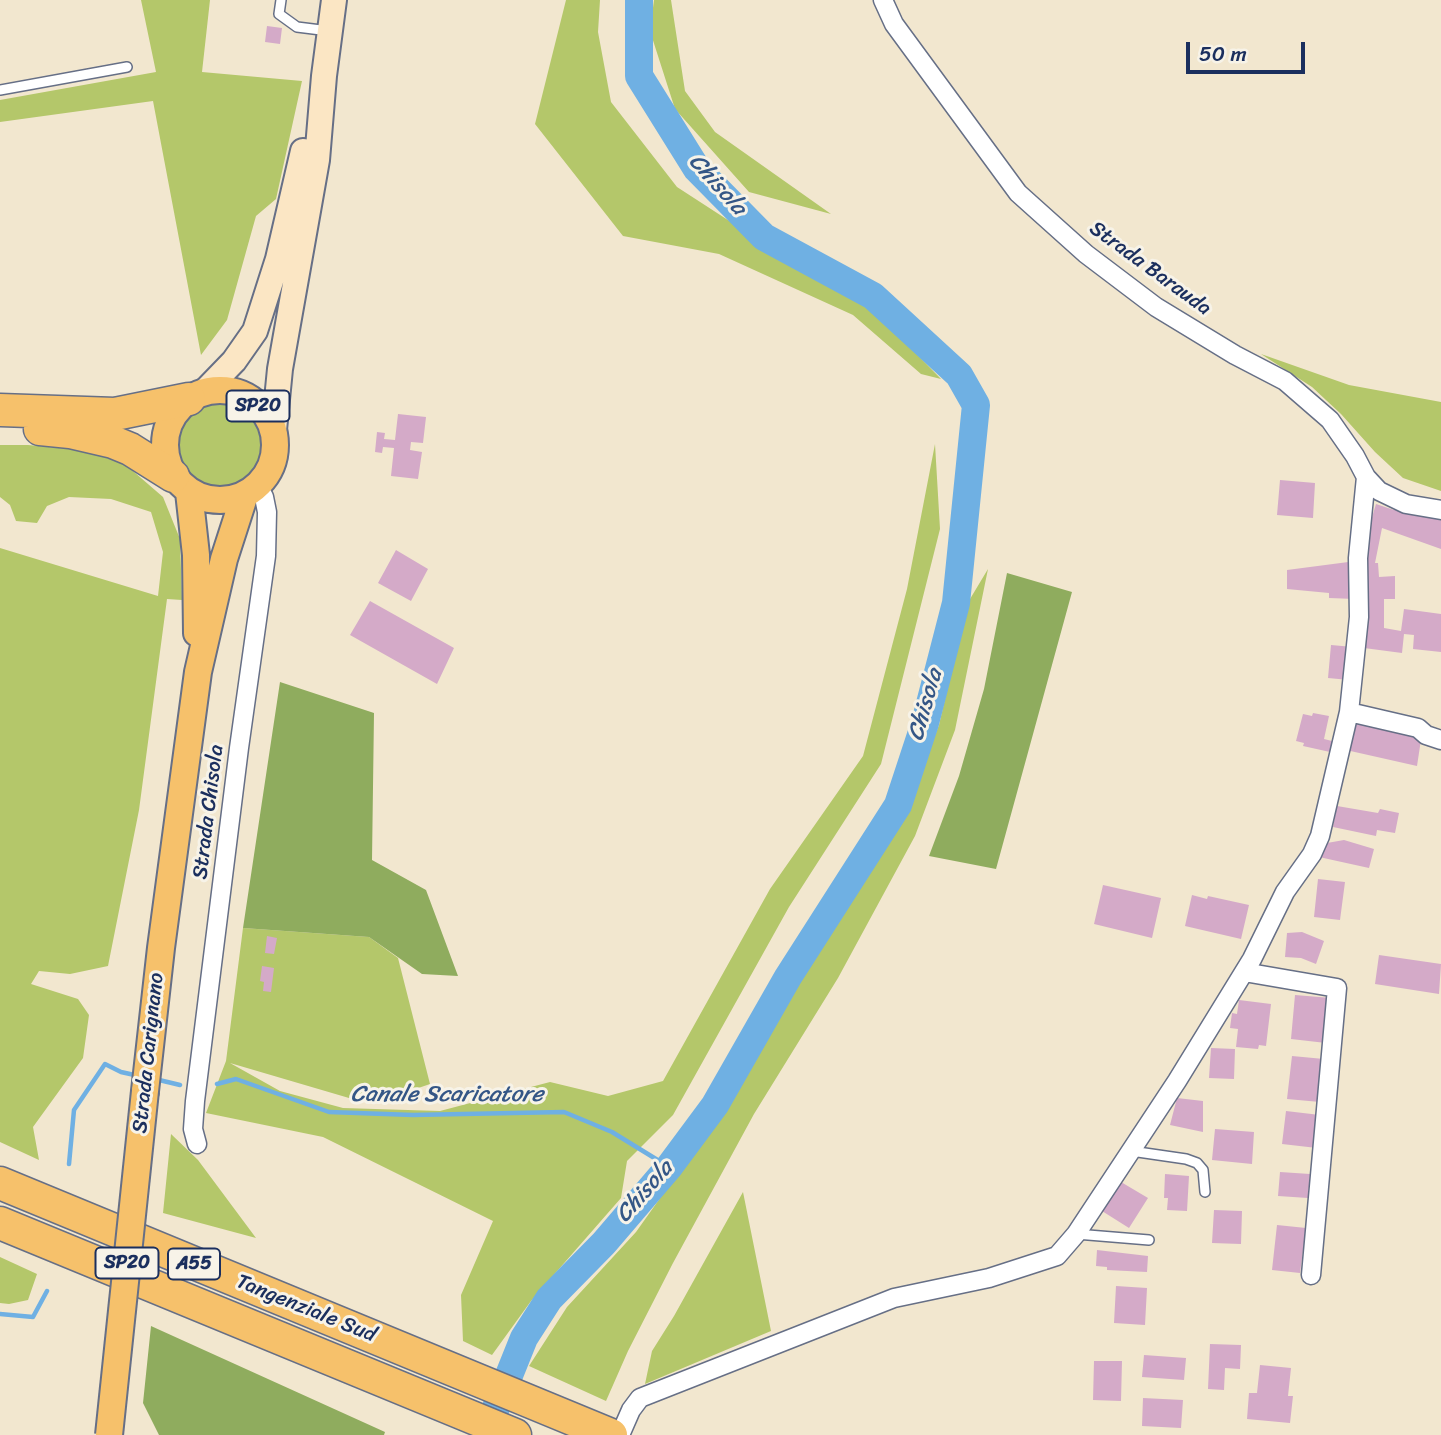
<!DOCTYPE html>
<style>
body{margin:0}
#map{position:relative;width:1441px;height:1435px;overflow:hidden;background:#f2e7cf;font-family:Sriracha,sans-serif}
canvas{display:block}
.scale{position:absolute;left:1186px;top:42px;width:119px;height:32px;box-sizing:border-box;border:4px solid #1b2f5e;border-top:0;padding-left:9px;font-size:21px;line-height:24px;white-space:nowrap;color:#1b2f5e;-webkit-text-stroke:5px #f7f3e8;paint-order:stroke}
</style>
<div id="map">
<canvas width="1441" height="1435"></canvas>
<div class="scale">50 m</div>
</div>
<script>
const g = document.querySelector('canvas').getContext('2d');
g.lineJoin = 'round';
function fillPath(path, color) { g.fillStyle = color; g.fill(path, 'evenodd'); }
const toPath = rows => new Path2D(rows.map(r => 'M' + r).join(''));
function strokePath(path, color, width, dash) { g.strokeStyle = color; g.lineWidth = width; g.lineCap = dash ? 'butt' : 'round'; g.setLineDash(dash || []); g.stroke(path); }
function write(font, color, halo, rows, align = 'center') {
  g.font = font + ' Sriracha,sans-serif'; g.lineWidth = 6; g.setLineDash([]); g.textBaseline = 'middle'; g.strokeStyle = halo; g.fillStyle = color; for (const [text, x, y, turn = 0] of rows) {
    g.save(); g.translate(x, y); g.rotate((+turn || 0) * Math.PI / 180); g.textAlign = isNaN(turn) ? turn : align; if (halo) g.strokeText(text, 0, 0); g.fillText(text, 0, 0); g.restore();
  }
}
fillPath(toPath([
 [141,0,210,0,202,72,302,81,276,199,256,216,227,320,201,355,153,101,0,122,0,100,156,72],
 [566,0,600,0,598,32,611,102,677,187,751,235,867,303,941,379,921,374,853,315,719,254,623,236,535,124],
 [654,0,671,0,685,91,715,132,831,214,749,192,675,109,650,31],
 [1261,354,1349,385,1441,402,1441,491,1403,478,1375,452,1341,414,1312,387],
 '177 445a42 42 0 1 1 84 0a42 42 0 1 1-84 0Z',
 [935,444,940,529,881,764,789,907,673,1115,627,1161,621,1198,531,1301,492,1355,463,1341,461,1295,493,1221,323,1137,206,1113,226,1061,243,928,369,937,398,958,430,1084,395,1096,349,1098,230,1063,280,1091,343,1108,440,1111,550,1082,608,1096,663,1081,770,889,863,756,907,589],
 [0,445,28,445,90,451,126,465,163,497,180,539,182,600,167,599,139,810,108,966,70,974,39,971,31,984,78,999,89,1015,83,1058,33,1127,39,1160,0,1142,0,548,158,596,163,552,151,512,111,499,69,497,47,506,37,523,16,521,10,505,0,497],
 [988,569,955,730,915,836,838,978,754,1114,673,1263,628,1351,606,1401,529,1366,567,1307,636,1232,732,1097,814,957,900,826,939,725,967,604],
 [171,1134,198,1160,256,1238,163,1213],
 [743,1192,771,1331,645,1384,652,1351,674,1316],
 [0,1257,37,1274,28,1300,9,1304,0,1303]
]), '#b4c76a');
fillPath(toPath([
 [1007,573,1072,592,996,869,929,856,959,776,984,689],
 [280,682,374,713,372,860,426,890,458,976,422,974,369,937,243,928],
 [151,1326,385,1432,384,1435,159,1435,143,1403]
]), '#8fac5e');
strokePath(toPath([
 [155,1079,180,1085],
 [217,1084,236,1079,329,1112,413,1115,564,1112,612,1132,669,1167],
 [69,1164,74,1110,105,1064,121,1072,139,1076],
 [0,1314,33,1317,47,1291]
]), '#6fb0e3', 4.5);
strokePath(toPath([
 [485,1435,524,1338,549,1299,604,1243,669,1167,715,1105,788,977,898,805,925,723,956,603,976,405,959,375,873,296,764,237,697,169,639,76,639,0]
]), '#6fb0e3', 28);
fillPath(toPath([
 [267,26,282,28,280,44,265,42],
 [398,414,426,417,423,443,411,442,410,450,422,452,418,479,391,476,394,448,383,447,382,453,375,452,377,432,385,433,384,439,395,440],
 [1280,480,1315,483,1313,518,1277,515],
 [1398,503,1441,517,1441,549,1382,528,1375,563,1378,563,1379,577,1395,576,1395,599,1384,599,1384,628,1401,631,1404,609,1441,614,1441,652,1413,649,1414,635,1404,634,1402,653,1364,648,1367,537,1371,525,1370,524,1376,504,1394,510],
 [396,550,428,569,411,601,378,583],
 [1356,561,1355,599,1329,598,1329,593,1287,589,1287,570],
 [370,601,454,648,437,684,350,635],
 [1331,645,1353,647,1349,680,1328,678],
 [1313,713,1329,716,1324,739,1332,741,1330,752,1303,746,1304,743,1296,741,1303,714,1312,716],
 [1352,719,1422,733,1417,766,1346,750],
 [1337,806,1378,813,1380,809,1399,813,1395,833,1377,830,1376,836,1333,827],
 [1344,840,1374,849,1369,868,1319,857,1327,843],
 [1318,879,1345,882,1340,920,1314,917],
 [1103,885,1161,898,1152,938,1094,924],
 [1192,895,1207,899,1208,896,1249,905,1241,939,1185,926],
 [1302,932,1324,941,1316,964,1301,958,1285,957,1287,933],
 [267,936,277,938,274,954,265,953],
 [1379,955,1441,964,1439,994,1375,984],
 [262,966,274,968,271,992,263,991,264,982,260,981],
 [1295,995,1331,998,1326,1043,1291,1039],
 [1239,1000,1271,1004,1266,1046,1259,1045,1258,1049,1236,1047,1238,1029,1230,1028,1232,1013,1237,1014],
 [1211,1048,1235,1049,1234,1079,1209,1078],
 [1292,1056,1324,1059,1320,1102,1287,1099],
 [1177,1098,1203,1101,1203,1132,1170,1125],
 [1286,1111,1320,1115,1317,1148,1282,1144],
 [1215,1129,1254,1132,1252,1164,1212,1160],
 [1280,1172,1310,1174,1308,1198,1278,1196],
 [1165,1174,1189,1176,1187,1211,1167,1210,1168,1198,1164,1198],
 [1121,1182,1148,1198,1129,1228,1102,1211],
 [1214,1210,1242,1211,1241,1244,1212,1243],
 [1277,1225,1306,1228,1300,1273,1272,1270],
 [1097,1250,1148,1256,1147,1272,1107,1270,1107,1267,1096,1266],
 [1116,1286,1147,1288,1145,1325,1114,1323],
 [1210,1344,1241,1345,1240,1369,1225,1368,1224,1390,1208,1389],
 [1144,1355,1186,1358,1184,1380,1142,1377],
 [1094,1361,1122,1361,1121,1401,1093,1400],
 [1260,1365,1291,1368,1288,1396,1293,1396,1290,1423,1247,1419,1249,1393,1257,1393],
 [1143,1398,1183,1400,1181,1428,1142,1426]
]), '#d4aac8');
const service = toPath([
 [281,0,279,14,297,27,329,31],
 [0,90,127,67],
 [1131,1151,1186,1159,1197,1163,1203,1170,1205,1192],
 [1076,1234,1149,1240]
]);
const minor = toPath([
 [883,0,894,24,1018,193,1086,254,1156,307,1235,355,1285,381,1330,420,1355,456,1366,477,1379,491,1406,504,1441,510],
 [1349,712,1418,728,1426,735,1441,740],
 [1244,972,1337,988,1311,1275],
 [197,1144,193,1129,195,1101,239,748,266,556,267,512,264,497,258,486],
 [620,1435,631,1410,640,1398,894,1298,989,1278,1057,1256,1076,1234,1177,1081,1252,959,1285,892,1312,854,1320,836,1349,712,1359,617,1358,558,1366,477]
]);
const secondary = toPath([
 [204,392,234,361,255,331,278,259,303,151],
 [274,430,280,369,317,160,324,76,334,0]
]);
const primary = toPath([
 '165 445a55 55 0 1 1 110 0a55 55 0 1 1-110 0Z',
 [189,492,196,555,197,633],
 [145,1091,161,948,198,672,224,559,245,494]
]);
const motorway = toPath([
 [0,410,115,414,189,399],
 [40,429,70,432,113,442,130,449,173,476],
 [0,1183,611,1435],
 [0,1223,515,1435]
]);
strokePath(service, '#666f86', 12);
strokePath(minor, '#666f86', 21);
strokePath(secondary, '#666f86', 28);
strokePath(primary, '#666f86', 30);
strokePath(motorway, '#666f86', 35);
strokePath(service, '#fff', 9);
strokePath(minor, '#fff', 18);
strokePath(secondary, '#fbe6c4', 24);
strokePath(primary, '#f6c16b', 26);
strokePath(motorway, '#f6c16b', 32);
const primaryBridge = toPath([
 [109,1435,145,1091]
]);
strokePath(primaryBridge, '#666f86', 30, []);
strokePath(primaryBridge, '#f6c16b', 26);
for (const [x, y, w] of [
 [258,406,63],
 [127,1263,63],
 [194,1264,52]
]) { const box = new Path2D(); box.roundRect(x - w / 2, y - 15.5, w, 31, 5); g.fillStyle = '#f7f3e8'; g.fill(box); strokePath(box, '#1b2f5e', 2); }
write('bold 19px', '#1b2f5e', null, [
 ["SP20",258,406],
 ["SP20",127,1263],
 ["A55",194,1264]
]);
write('21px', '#1b2f5e', '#f7f3e8', [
 ["Strada Barauda",1150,269,36],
 ["Strada Chisola",209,812,-83],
 ["Strada Carignano",149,1053,-84],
 ["Tangenziale Sud",306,1309,22]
]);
write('italic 23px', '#345686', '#f7f3e8', [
 ["Chisola",717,185,48],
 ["Chisola",926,705,-74],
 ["Canale Scaricatore",447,1095],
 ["Chisola",645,1192,-49]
]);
</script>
